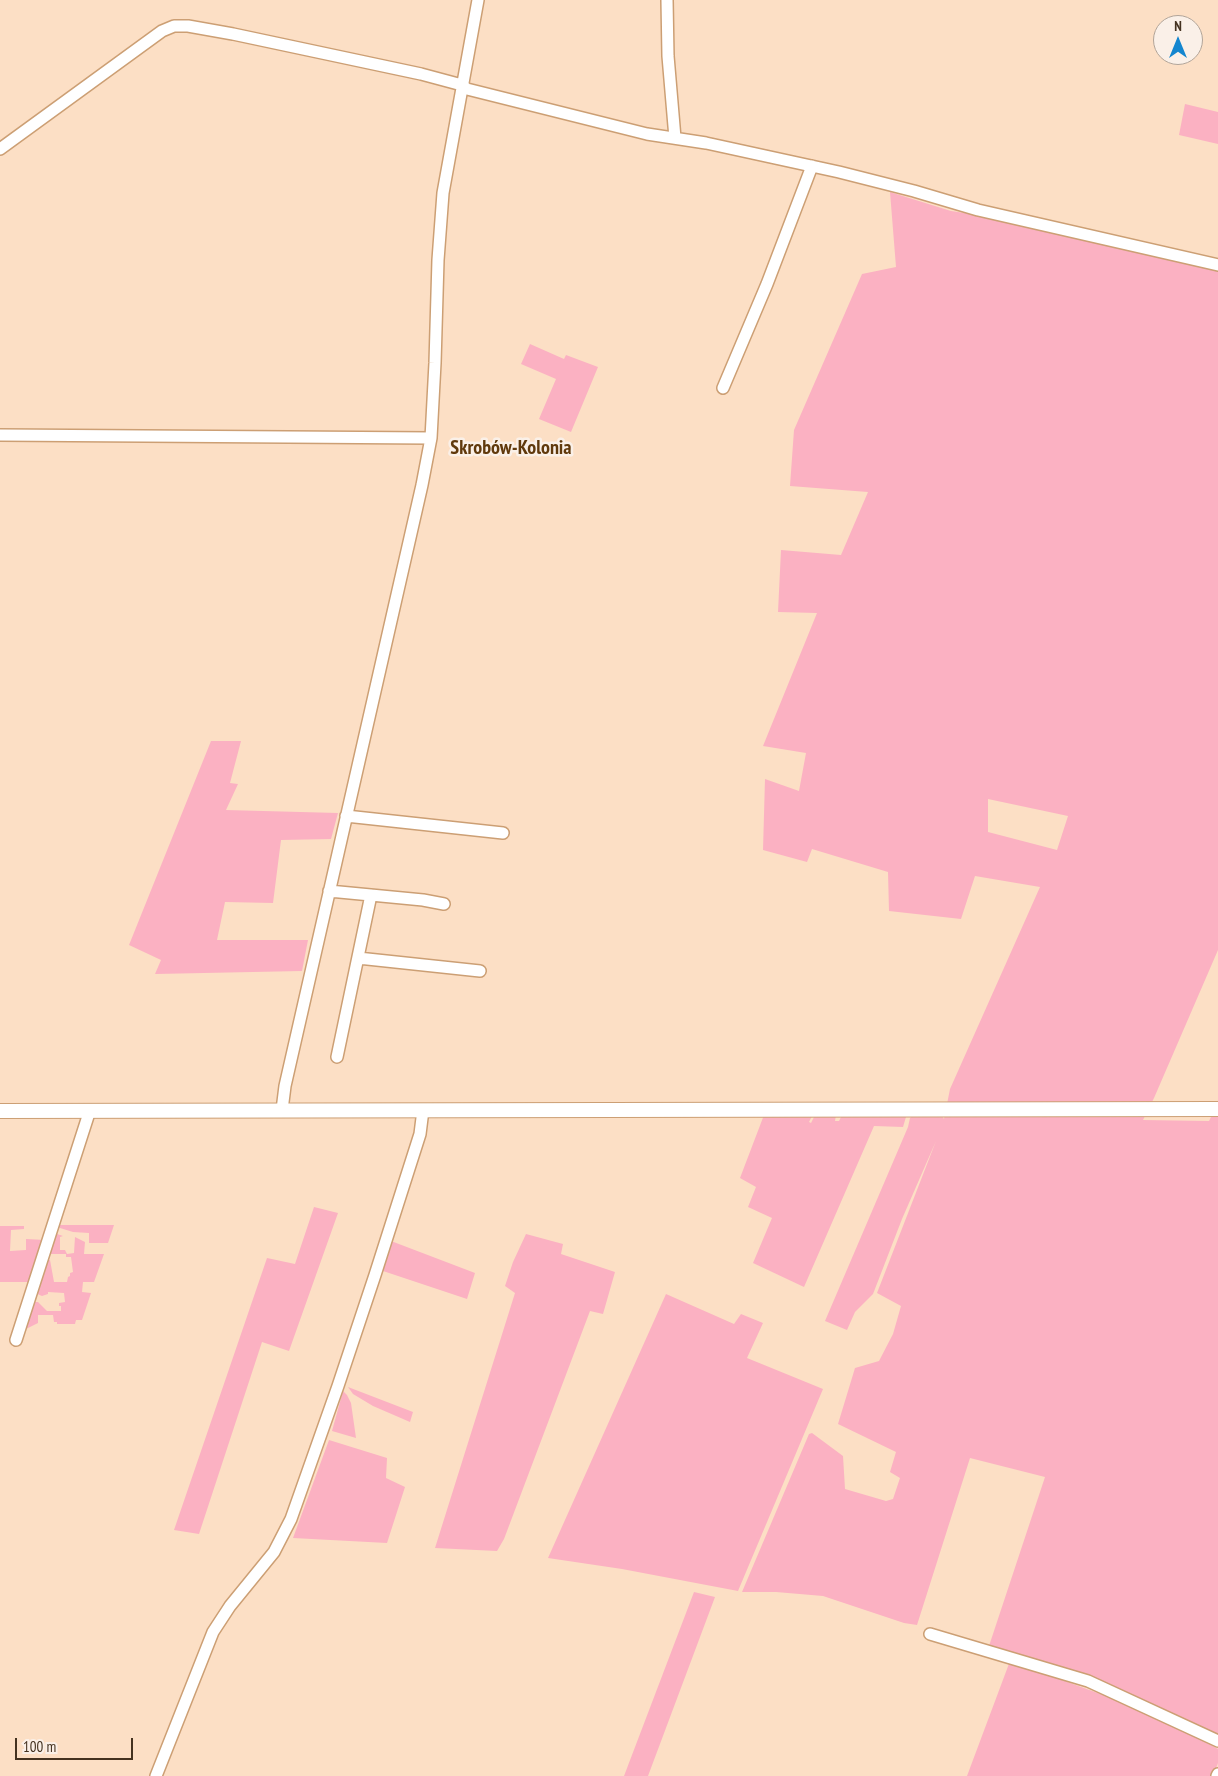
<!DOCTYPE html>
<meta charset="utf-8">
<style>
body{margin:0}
#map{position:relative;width:1218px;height:1776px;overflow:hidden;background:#fcdfc5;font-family:"PT Sans Narrow",sans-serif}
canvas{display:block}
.north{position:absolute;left:1153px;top:15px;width:50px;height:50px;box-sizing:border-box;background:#faf0e8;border:1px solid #b1a498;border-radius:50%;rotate:0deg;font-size:14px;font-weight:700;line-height:20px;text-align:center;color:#443220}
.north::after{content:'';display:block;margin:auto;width:18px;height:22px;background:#1486cf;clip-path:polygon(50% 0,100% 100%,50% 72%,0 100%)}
.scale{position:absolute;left:15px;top:1738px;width:118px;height:22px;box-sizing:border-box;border:2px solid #443220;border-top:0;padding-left:6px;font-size:15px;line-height:18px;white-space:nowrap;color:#443220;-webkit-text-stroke:4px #faf0e8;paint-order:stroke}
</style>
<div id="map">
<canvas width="1218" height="1776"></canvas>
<div class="north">N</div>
<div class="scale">100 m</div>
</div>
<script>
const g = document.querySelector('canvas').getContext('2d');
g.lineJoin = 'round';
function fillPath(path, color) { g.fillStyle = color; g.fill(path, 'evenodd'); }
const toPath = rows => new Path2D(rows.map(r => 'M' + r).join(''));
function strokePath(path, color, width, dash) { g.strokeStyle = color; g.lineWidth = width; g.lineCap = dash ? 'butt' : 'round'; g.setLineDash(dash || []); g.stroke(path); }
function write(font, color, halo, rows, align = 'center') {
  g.font = font + ' "PT Sans Narrow",sans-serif'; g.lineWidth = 5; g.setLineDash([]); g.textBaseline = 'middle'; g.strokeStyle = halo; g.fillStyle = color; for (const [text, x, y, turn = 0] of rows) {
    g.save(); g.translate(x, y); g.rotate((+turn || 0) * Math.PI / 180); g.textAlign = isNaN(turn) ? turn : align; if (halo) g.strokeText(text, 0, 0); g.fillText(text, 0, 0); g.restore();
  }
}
fillPath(toPath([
 [1185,104,1218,112,1218,144,1179,135],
 [890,192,951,211,992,217,1218,270,1218,950,1154,1098,1143,1120,1209,1121,1218,1103,1218,1737,989,1646,1045,1477,970,1458,917,1625,904,1623,823,1596,776,1592,742,1592,809,1434,812,1433,843,1456,845,1489,886,1501,893,1499,900,1478,890,1472,896,1452,838,1424,855,1368,879,1361,893,1334,901,1306,877,1293,936,1141,902,1219,873,1294,855,1312,847,1330,825,1321,908,1127,910,1118,913,1115,942,1116,944,1119,950,1089,1040,887,975,876,961,919,889,911,888,872,812,849,807,862,763,850,765,779,799,791,806,753,763,746,817,613,778,612,781,550,841,555,868,492,790,486,794,430,862,274,896,267],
 [988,799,1068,816,1057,850,988,832],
 [530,344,564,359,566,355,598,367,571,432,539,419,556,379,521,364],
 [211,741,241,741,230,783,238,784,226,810,338,813,331,839,281,840,273,903,225,902,217,940,308,940,302,971,155,974,161,960,129,945],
 [764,1115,812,1116,809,1122,811,1123,815,1115,836,1115,835,1121,839,1121,842,1115,904,1115,906,1117,903,1127,874,1126,804,1287,753,1263,772,1218,748,1207,756,1187,740,1178],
 [314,1207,338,1213,289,1351,262,1342,199,1534,174,1530,267,1258,295,1264],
 [57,1225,114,1225,108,1243,89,1243,89,1233,73,1232,60,1228],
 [0,1226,24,1226,24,1229,11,1230,10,1251,26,1250,26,1239,46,1240,32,1282,0,1282],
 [54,1233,63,1236,60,1237,60,1250,65,1250,67,1254,74,1253,75,1237,85,1242,84,1254,104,1254,94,1282,83,1282,82,1292,91,1293,82,1320,76,1320,75,1324,57,1324,57,1322,54,1322,53,1315,38,1315,38,1323,26,1329,25,1325,32,1302,38,1302,47,1311,61,1311,61,1306,59,1306,59,1303,65,1302,64,1293,48,1292,48,1294,42,1296,35,1293,47,1259,50,1260,54,1282,67,1282,68,1277,70,1276,70,1273,73,1272,71,1257,66,1257,66,1254,48,1254],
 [526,1234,563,1244,561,1254,615,1272,603,1314,590,1311,504,1539,497,1551,435,1548,515,1293,505,1286,513,1262],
 [391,1241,475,1273,467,1299,383,1271],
 [666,1294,734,1324,741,1314,763,1323,747,1358,823,1389,738,1591,622,1569,548,1558],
 [348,1387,413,1412,410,1422,373,1406,353,1394],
 [343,1391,347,1395,351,1403,356,1438,332,1431],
 [329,1440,387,1458,386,1478,405,1487,387,1543,293,1538],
 [694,1592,715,1597,648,1776,624,1776],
 [1010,1661,1136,1707,1199,1738,1218,1749,1218,1763,1213,1776,967,1776]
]), '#fbb1c2');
const minor = toPath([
 [667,0,668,56,675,138],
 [0,149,162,31,174,26,188,26,233,34,421,74,462,85,467,89,647,134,706,143,839,172,914,191,978,210,1218,265],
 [723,388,767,284,812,166],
 [0,435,431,438],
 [346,816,503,833],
 [329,891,423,900,444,904],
 [358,958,480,971],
 [337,1057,371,895],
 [282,1110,285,1086,422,485,431,438,435,363,438,260,443,193,478,0],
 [16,1340,90,1110],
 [930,1634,1088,1681,1218,1741],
 [156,1776,213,1632,230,1606,274,1552,291,1519,338,1386,375,1275,420,1134,423,1110],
 [1217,1776,1218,1774]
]);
const major = toPath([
 [0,1111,1218,1109]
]);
strokePath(minor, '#cc9f74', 14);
strokePath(major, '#cc9f74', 16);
strokePath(minor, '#fff', 11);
strokePath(major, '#fff', 14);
write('bold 20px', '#60390c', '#faf0e8', [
 ["Skrobów-Kolonia",511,448]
]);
</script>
